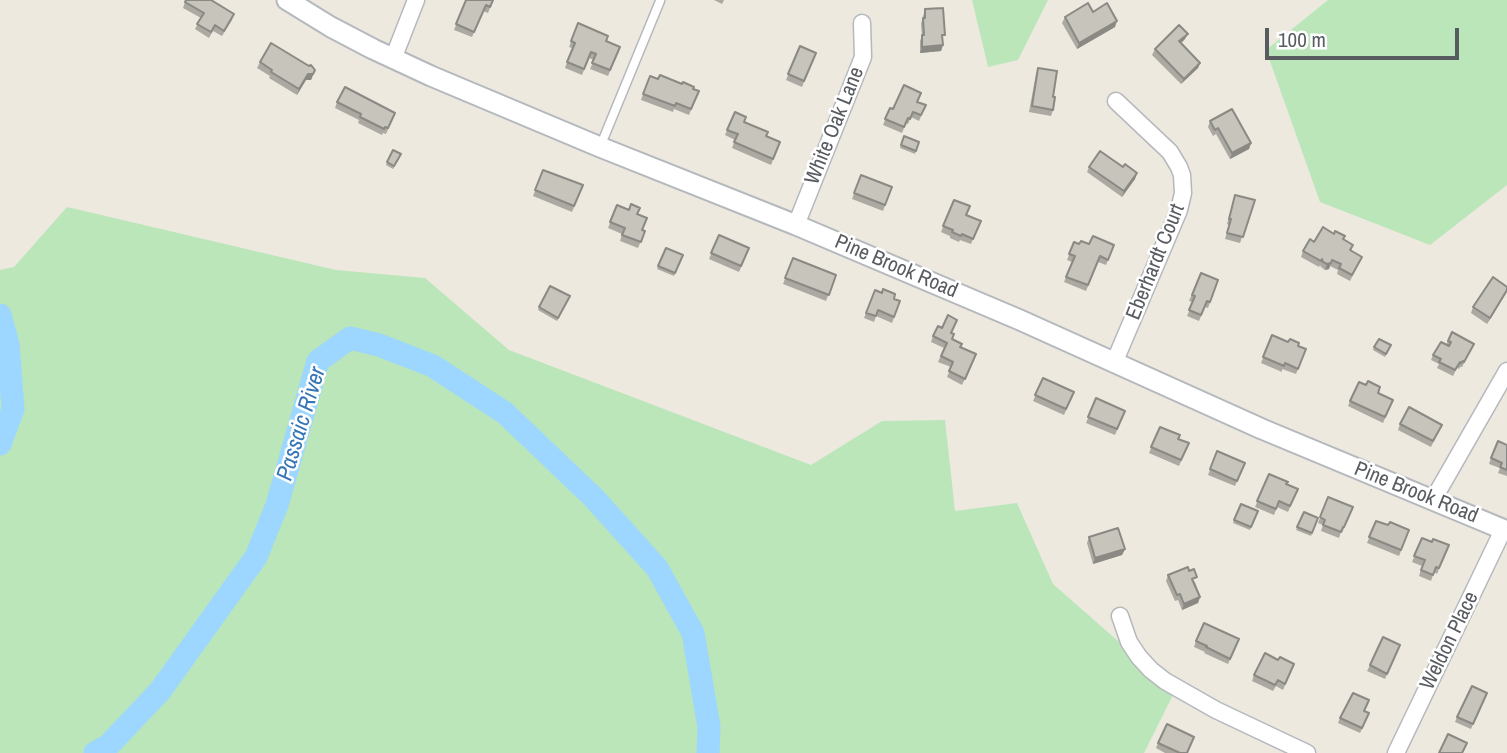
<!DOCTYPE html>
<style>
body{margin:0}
#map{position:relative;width:1507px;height:753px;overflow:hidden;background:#ede9df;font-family:"Archivo Narrow",sans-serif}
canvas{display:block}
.scale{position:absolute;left:1265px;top:28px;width:194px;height:32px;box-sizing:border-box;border:4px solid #585c61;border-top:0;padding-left:9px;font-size:21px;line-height:24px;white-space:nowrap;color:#585c61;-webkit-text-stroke:5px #fff;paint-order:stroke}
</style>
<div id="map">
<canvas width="1507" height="753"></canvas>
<div class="scale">100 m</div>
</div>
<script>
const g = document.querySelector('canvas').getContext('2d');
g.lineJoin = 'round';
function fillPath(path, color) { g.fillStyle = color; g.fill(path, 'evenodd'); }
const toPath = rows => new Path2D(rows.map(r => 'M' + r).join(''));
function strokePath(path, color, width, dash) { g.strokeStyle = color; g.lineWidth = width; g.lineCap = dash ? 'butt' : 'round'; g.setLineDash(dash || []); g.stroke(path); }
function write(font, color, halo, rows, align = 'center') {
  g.font = font + ' "Archivo Narrow",sans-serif'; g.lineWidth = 5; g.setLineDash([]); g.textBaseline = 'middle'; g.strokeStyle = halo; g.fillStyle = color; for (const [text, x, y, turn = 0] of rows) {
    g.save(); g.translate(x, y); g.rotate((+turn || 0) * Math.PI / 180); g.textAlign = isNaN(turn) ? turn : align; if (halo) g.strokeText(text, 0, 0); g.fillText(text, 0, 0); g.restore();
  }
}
fillPath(toPath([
 [972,0,1048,0,1018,60,988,67],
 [1328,0,1507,0,1507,185,1430,245,1320,202,1266,50],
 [67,207,336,270,425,278,509,350,811,465,882,421,945,420,955,511,1017,503,1053,584,1175,691,1144,753,0,753,0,270,14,267]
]), '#bae6ba');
strokePath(toPath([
 [0,315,8,344,13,409,0,444],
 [95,753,108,746,160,691,256,557,277,505,318,361,350,338,379,345,433,366,505,413,594,498,657,568,693,633,709,727,708,753]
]), '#9dd6ff', 23);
const service = toPath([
 [600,147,660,1]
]);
const minor = toPath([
 [393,59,416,0],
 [796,225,863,57,862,23],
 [1114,363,1179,210,1183,193,1182,175,1179,167,1170,152,1116,101],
 [1433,500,1507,371],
 [1120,616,1129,642,1139,657,1151,670,1165,681,1216,710,1307,753],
 [1396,753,1503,530]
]);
const tertiary = toPath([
 [287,0,331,27,373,49,431,76,600,147,796,225,1020,320,1262,429,1507,531]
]);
strokePath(service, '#b5b8bd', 11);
strokePath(minor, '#b5b8bd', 19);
strokePath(tertiary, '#b5b8bd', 23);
strokePath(service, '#fff', 8);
strokePath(minor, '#fff', 16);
strokePath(tertiary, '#fff', 19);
fillPath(toPath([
 [466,0,493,0,488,13,483,11,472,37,454,30],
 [714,0,724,0,722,4],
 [185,2,234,14,232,20,222,36,213,31,209,38,195,29,201,18,183,8],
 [925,9,943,41,943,45,941,51,920,53,920,41,922,36,921,24],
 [1093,12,1115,27,1077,49,1062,23,1065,17],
 [578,23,606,41,620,47,608,76,590,69,594,60,589,58,582,75,565,68,572,48,569,47],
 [1185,39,1181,43,1200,63,1198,68,1181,84,1152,55,1155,49],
 [800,46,816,53,802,87,786,80],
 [260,62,315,70,311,80,306,80,297,95,269,78,270,76,257,68],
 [1038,68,1053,97,1053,110,1051,116,1029,112,1036,74],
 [650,76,658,79,699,91,689,115,674,109,673,112,641,100],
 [337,102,395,113,386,134,383,133,382,135,358,123,359,120,335,108],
 [918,102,926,105,919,121,911,117,908,124,906,123,902,133,883,125,890,108,893,109],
 [735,112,744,122,766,136,780,142,771,165,732,148,735,140,725,135],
 [1210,121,1251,143,1249,149,1230,159,1216,134,1213,136,1208,127],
 [904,136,919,142,915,154,900,148],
 [400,157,393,169,386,165,387,162],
 [1089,167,1123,167,1137,173,1135,179,1122,197,1087,172],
 [543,170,583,185,572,212,533,196],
 [861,175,892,187,883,211,852,199],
 [1235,195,1255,200,1240,243,1225,239,1229,225,1227,224],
 [954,200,967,216,981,221,971,244,960,240,959,242,950,238,950,236,941,232],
 [617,205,638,214,642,230,645,231,638,248,620,241,622,234,608,228],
 [1334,234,1345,236,1344,239,1353,245,1351,251,1362,257,1350,281,1337,274,1338,270,1330,266,1329,269,1325,270,1321,267,1320,265,1319,267,1301,257,1303,251,1314,242],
 [719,235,749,248,739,272,709,259],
 [1074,242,1079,244,1114,245,1106,265,1098,262,1086,291,1064,282,1072,262,1067,260],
 [666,248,683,255,674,276,657,269],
 [793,258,836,275,826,301,783,284],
 [1201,273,1218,280,1208,308,1205,307,1199,321,1187,316,1193,302,1189,301],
 [875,290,900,301,892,323,876,316,874,322,864,318],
 [1506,293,1487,324,1471,313,1473,307],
 [569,299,557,321,538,310,539,307],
 [952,333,954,334,952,339,974,360,962,385,947,377,951,367,938,362,944,348,931,342,933,336],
 [1272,335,1306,349,1296,374,1282,369,1282,372,1261,363],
 [1448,341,1474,344,1462,367,1460,367,1459,369,1457,368,1453,376,1437,368,1439,364,1431,360,1433,355,1446,345],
 [1374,347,1390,348,1385,357,1373,350],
 [1043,378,1074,392,1064,415,1033,401],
 [1096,398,1125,411,1115,435,1086,423],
 [1393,400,1383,423,1348,406,1350,401],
 [1400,424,1442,425,1431,447,1398,430],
 [1160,427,1178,439,1189,443,1179,466,1149,453],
 [1507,445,1507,476,1498,473,1500,468,1489,464,1491,458],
 [1217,451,1245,463,1235,486,1208,475],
 [1269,474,1286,484,1298,489,1288,512,1277,507,1274,515,1255,507],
 [1328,497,1353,507,1342,533,1341,532,1339,538,1321,531,1323,525,1318,523],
 [1241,504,1258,511,1250,530,1233,523],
 [1304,512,1318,518,1311,536,1296,530],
 [1376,521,1388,525,1409,530,1399,556,1367,543],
 [1089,537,1125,549,1122,555,1093,564,1087,543],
 [1422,538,1432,542,1449,545,1437,574,1434,572,1431,581,1419,576,1422,566,1412,562],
 [1168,575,1195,582,1200,597,1198,603,1182,610,1178,600,1175,601,1166,581],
 [1196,641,1237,645,1228,664,1204,653,1205,652,1194,647],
 [1400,645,1385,679,1367,671,1370,665],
 [1278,660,1294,664,1283,690,1276,686,1273,691,1252,681,1254,675],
 [1487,693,1471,729,1455,722,1457,717],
 [1340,718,1367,719,1360,733,1338,723],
 [1158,743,1187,753,1165,753,1156,748]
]), '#aba9a2');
fillPath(toPath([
 [1117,21,1115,27,1077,49,1079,43],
 [1188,34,1185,39,1177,47,1179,41],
 [943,45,941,51,920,53,922,47],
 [1200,63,1198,68,1181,84,1184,79],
 [315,70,311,80,306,80,297,95,299,89,308,74],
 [1251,143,1249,149,1230,159,1232,153],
 [1137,173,1135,179,1122,197,1124,191],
 [1331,263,1329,269,1325,270,1327,264],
 [1507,290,1506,293,1487,324,1490,318],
 [1125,549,1122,555,1093,564,1095,558],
 [1200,597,1198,603,1182,610,1184,604]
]), '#8b8984');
const building = toPath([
 [186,0,211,0,234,14,224,31,215,25,211,32,197,24,204,13,185,2,186,0],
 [466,0,493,0,490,7,486,5,474,32,456,24,466,0],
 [1088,3,1093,12,1107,3,1117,21,1079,43,1065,17,1088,3],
 [943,8,945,35,942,35,943,45,922,47,922,35,924,35,923,18,925,18,925,9,943,8],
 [578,23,608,36,606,41,620,47,610,70,592,63,596,54,591,52,584,69,567,62,575,43,571,41,578,23],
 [1179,25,1188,34,1179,41,1200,63,1184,79,1155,49,1179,25],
 [271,43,309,66,311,65,315,70,313,74,308,74,299,89,271,72,272,70,260,62,271,43],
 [800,46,816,53,804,81,788,74,800,46],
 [1038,68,1057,71,1053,97,1055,97,1053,110,1032,106,1038,68],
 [660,75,682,84,683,82,694,87,693,89,699,91,691,109,676,103,675,106,643,94,650,76,658,79,660,75],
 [904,85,921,93,917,102,926,105,921,115,913,112,910,119,908,118,904,127,885,119,890,108,893,109,904,85],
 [345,87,395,113,388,128,385,127,384,129,360,117,361,114,337,102,345,87],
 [1232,109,1251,143,1232,153,1218,128,1215,130,1210,121,1232,109],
 [735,112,746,117,744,122,768,132,766,136,780,142,773,159,734,142,738,134,727,130,735,112],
 [904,136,919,142,916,151,901,145,904,136],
 [393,150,401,154,394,166,387,162,393,150],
 [1100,151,1123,167,1125,164,1137,173,1124,191,1089,167,1100,151],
 [543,170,583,185,574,206,535,190,543,170],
 [861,175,892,187,885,205,854,193,861,175],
 [1235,195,1255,200,1243,237,1227,233,1231,219,1229,219,1235,195],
 [954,200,970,206,966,215,981,221,973,239,962,234,961,236,952,232,953,230,943,226,954,200],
 [631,204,640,208,637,214,647,218,642,230,645,231,641,242,622,235,625,228,610,222,617,205,629,210,631,204],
 [1323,227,1334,234,1335,231,1345,236,1343,239,1353,245,1350,250,1362,257,1352,275,1339,268,1341,264,1332,260,1331,263,1327,264,1323,262,1322,259,1321,261,1303,251,1310,239,1314,242,1323,227],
 [719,235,749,248,741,266,711,253,719,235],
 [1093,236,1114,245,1108,260,1100,256,1088,285,1066,277,1075,256,1069,254,1074,242,1079,244,1081,241,1089,244,1093,236],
 [666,248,683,255,675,273,658,266,666,248],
 [793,258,836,275,829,295,785,278,793,258],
 [1201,273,1218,280,1210,302,1207,301,1201,315,1189,310,1195,296,1192,295,1201,273],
 [1493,277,1507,287,1507,290,1490,318,1473,307,1493,277],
 [550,286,570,296,558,318,539,307,550,286],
 [883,289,895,294,894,299,900,301,894,317,878,310,876,316,866,313,875,290,882,293,883,289],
 [948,315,957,320,951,333,954,334,952,339,962,344,960,347,976,354,965,379,949,371,953,362,941,356,947,343,933,336,938,326,942,328,948,315],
 [1452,332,1474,344,1464,362,1463,361,1461,363,1460,362,1455,370,1439,362,1441,359,1433,355,1441,342,1449,346,1451,342,1448,341,1452,332],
 [1272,335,1288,342,1290,339,1299,343,1298,346,1306,349,1298,369,1285,363,1284,366,1263,357,1272,335],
 [1379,339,1391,345,1386,354,1374,347,1379,339],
 [1043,378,1074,392,1066,409,1035,395,1043,378],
 [1368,381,1380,387,1378,393,1393,400,1385,417,1350,401,1359,382,1366,385,1368,381],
 [1096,398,1125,411,1117,429,1088,417,1096,398],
 [1409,407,1442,425,1433,441,1400,424,1409,407],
 [1160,427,1180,435,1178,439,1189,443,1181,460,1151,447,1160,427],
 [1498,441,1507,445,1507,470,1500,467,1502,463,1491,458,1498,441],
 [1217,451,1245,463,1237,481,1210,469,1217,451],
 [1269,474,1288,482,1286,484,1298,489,1290,506,1279,501,1276,509,1257,501,1269,474],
 [1328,497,1353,507,1344,527,1343,527,1341,532,1323,525,1325,520,1320,517,1328,497],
 [1241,504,1258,511,1251,527,1234,520,1241,504],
 [1304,512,1318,518,1312,533,1297,527,1304,512],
 [1376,521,1388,525,1390,522,1409,530,1401,550,1369,537,1376,521],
 [1118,528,1125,549,1095,558,1089,537,1118,528],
 [1422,538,1432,542,1433,539,1449,545,1439,568,1436,567,1433,575,1421,570,1425,560,1414,556,1422,538],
 [1188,567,1189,571,1194,569,1197,577,1192,579,1200,597,1184,604,1180,594,1177,595,1168,575,1188,567],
 [1204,623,1239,639,1230,659,1206,647,1207,646,1196,641,1204,623],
 [1383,637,1400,645,1387,674,1370,665,1383,637],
 [1265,653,1278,660,1280,657,1294,664,1285,684,1278,680,1275,685,1254,675,1265,653],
 [1472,686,1487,693,1473,724,1457,717,1472,686],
 [1353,693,1369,700,1364,711,1369,713,1362,728,1340,718,1353,693],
 [1167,724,1194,737,1187,753,1180,753,1158,743,1167,724],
 [1448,734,1467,743,1462,753,1439,753,1448,734]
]);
fillPath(building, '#c7c4bc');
strokePath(building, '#8b8984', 2);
write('21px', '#585c61', '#fff', [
 ["White Oak Lane",835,126,-68],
 ["Eberhardt Court",1156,262,-68],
 ["Pine Brook Road",896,267,23],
 ["Pine Brook Road",1416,493,22],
 ["Weldon Place",1450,641,-64]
]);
write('italic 23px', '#3676b6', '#fff', [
 ["Passaic River",302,424,-73]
]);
</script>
